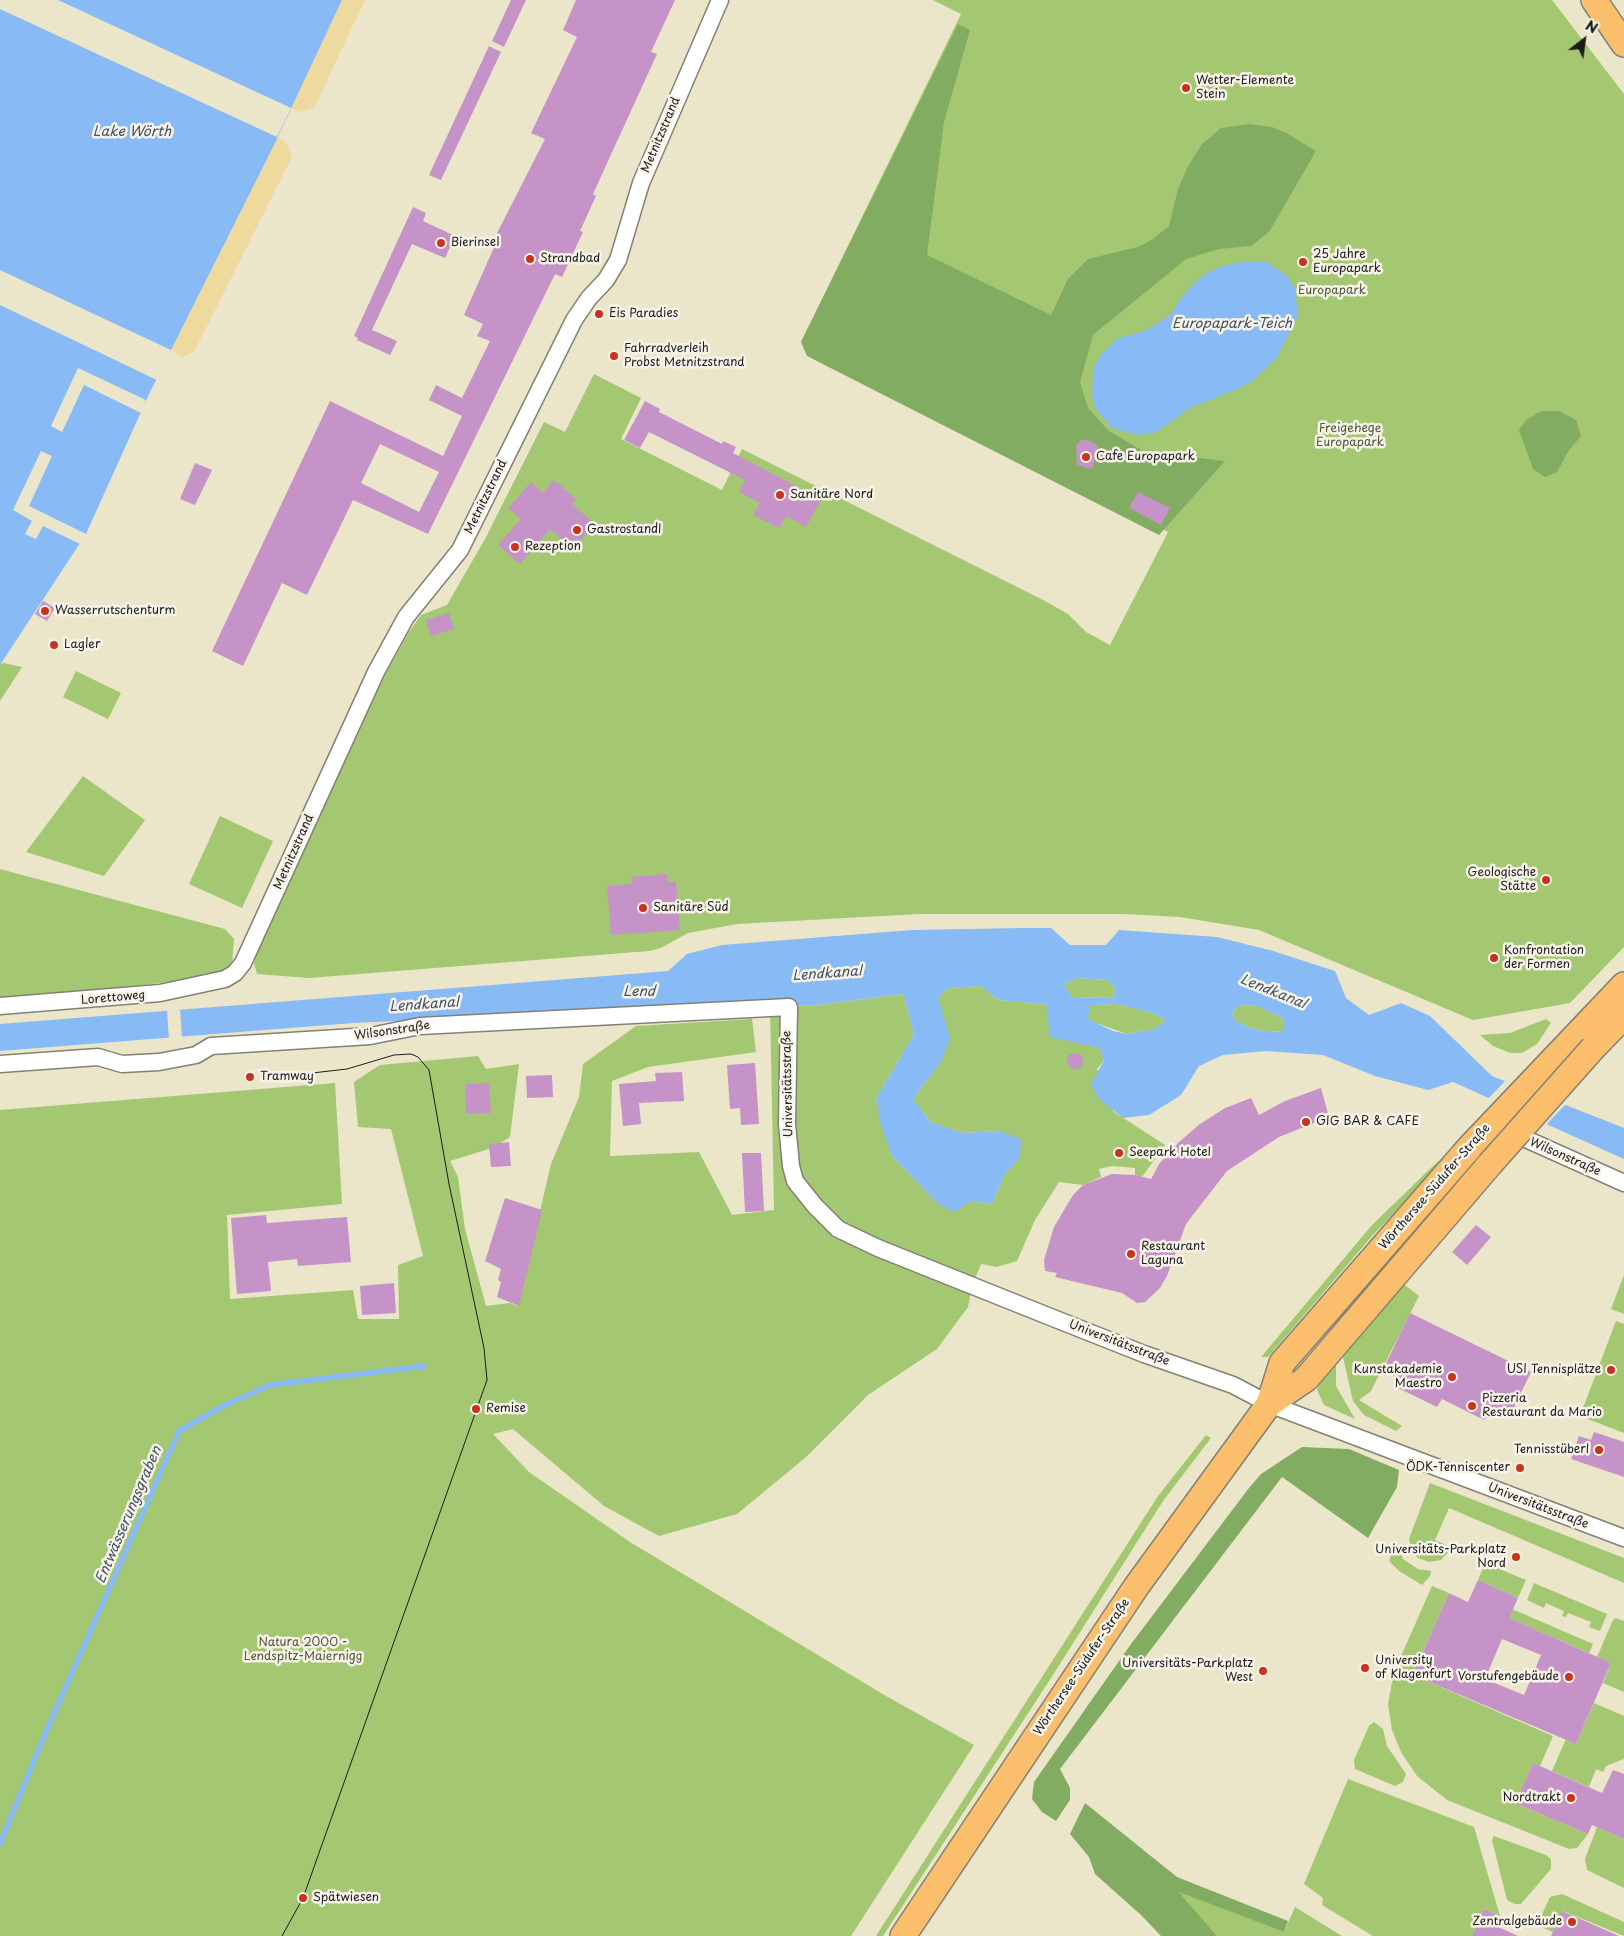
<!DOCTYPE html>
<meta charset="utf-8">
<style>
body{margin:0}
#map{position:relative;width:1624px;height:1936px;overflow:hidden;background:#ebe6ca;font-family:"Playpen Sans",sans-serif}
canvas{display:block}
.north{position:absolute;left:1559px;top:15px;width:50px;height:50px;-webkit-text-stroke:4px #f7f3e8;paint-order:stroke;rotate:30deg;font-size:14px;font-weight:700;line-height:20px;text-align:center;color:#1c1c1c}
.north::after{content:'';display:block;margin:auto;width:18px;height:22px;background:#1c1c1c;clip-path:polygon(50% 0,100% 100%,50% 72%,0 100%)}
</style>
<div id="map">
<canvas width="1624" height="1936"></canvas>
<div class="north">N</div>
</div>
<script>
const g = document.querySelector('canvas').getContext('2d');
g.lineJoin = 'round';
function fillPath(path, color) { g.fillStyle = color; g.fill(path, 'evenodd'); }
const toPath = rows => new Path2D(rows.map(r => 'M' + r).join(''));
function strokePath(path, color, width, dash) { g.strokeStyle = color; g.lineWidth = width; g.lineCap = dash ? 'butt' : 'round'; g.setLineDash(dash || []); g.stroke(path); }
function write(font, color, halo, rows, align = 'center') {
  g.font = font + ' "Playpen Sans",sans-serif'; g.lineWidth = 5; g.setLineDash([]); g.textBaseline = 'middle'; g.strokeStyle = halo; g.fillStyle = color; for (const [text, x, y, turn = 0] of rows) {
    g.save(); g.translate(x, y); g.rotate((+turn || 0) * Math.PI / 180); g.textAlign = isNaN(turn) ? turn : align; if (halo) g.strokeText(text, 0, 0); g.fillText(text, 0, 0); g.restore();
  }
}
fillPath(toPath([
 [933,0,1552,0,1624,94,1624,947,1570,1003,1473,1020,1259,930,1180,917,1122,914,919,914,737,924,688,933,661,948,649,951,309,978,257,974,254,963,258,950,384,677,409,632,421,615,447,605,485,539,544,422,565,432,594,374,641,398,621,439,722,490,742,449,1047,602,1068,614,1086,632,1110,645,1168,532,801,342,961,14],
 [3,663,22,667,0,701,0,665],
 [76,671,121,693,108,719,63,697],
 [83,776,145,820,104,876,26,852],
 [220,816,273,841,242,908,189,884],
 [0,869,225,929,234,939,232,965,222,976,107,989,0,998],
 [1079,978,1108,980,1115,989,1114,998,1072,997,1064,984],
 [980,986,999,1000,1046,1004,1078,1043,1099,1047,1104,1060,1097,1069,1114,1112,1165,1145,1142,1177,1135,1175,1135,1168,1112,1166,1099,1169,1101,1177,1083,1185,1059,1182,1035,1220,1017,1261,997,1267,981,1264,972,1286,968,1307,937,1349,868,1395,805,1458,737,1514,659,1536,604,1506,513,1429,493,1434,529,1472,630,1542,886,1696,974,1745,851,1936,0,1936,0,1110,335,1083,342,1204,227,1215,230,1299,353,1290,358,1319,399,1319,398,1265,423,1256,391,1129,358,1127,354,1082,380,1065,478,1056,486,1069,519,1064,510,1137,492,1148,450,1161,458,1177,465,1229,486,1306,510,1303,518,1306,551,1164,579,1097,583,1064,636,1026,752,1019,756,1052,648,1067,612,1081,610,1156,699,1152,732,1215,774,1210,770,1004,809,1006,903,994,914,1034,876,1099,892,1156,938,1204,971,1201,992,1204,1005,1174,1020,1158,999,1131,962,1133,931,1122,913,1099,942,1060,938,997,949,988],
 [1116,1004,1150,1012,1166,1020,1155,1029,1127,1034,1088,1020,1089,1005],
 [1240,1005,1257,1006,1283,1018,1285,1025,1283,1032,1256,1030,1237,1022,1232,1013],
 [1546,1019,1551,1023,1537,1044,1522,1053,1510,1053,1493,1046,1480,1035,1510,1033],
 [1455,1149,1373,1235,1268,1357,1261,1357,1372,1225,1434,1165],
 [1624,1275,1624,1314,1611,1309],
 [1402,1283,1419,1296,1371,1391,1359,1400,1402,1426,1396,1431,1364,1415,1353,1401,1343,1357],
 [1616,1321,1624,1324,1624,1433,1580,1416],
 [1336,1357,1336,1386,1355,1419,1324,1405,1317,1390,1323,1374],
 [1206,1435,1211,1438,1163,1501,1051,1678,883,1936,876,1936,1158,1496],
 [1430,1483,1624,1558,1624,1583,1449,1508,1435,1540,1452,1548,1441,1560,1429,1562,1418,1558,1412,1551,1409,1539],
 [1399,1550,1403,1559,1418,1569,1431,1571,1430,1576,1422,1585,1399,1571,1389,1561,1392,1553],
 [1490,1565,1526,1580,1518,1598,1478,1580,1484,1566],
 [1534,1583,1607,1614,1600,1631,1589,1627,1591,1622,1568,1613,1566,1617,1562,1616,1564,1611,1546,1603,1544,1608,1527,1600],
 [1432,1586,1449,1593,1413,1675,1553,1736,1540,1766,1533,1763,1515,1803,1588,1834,1577,1848,1569,1849,1447,1800,1417,1776,1401,1752,1392,1730,1388,1704,1394,1672],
 [1489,1599,1593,1644,1589,1653,1485,1608],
 [1616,1618,1624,1621,1624,1692,1603,1683,1611,1663,1597,1657,1613,1620],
 [1594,1703,1624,1716,1624,1759,1606,1766,1603,1772,1596,1769,1589,1787,1552,1771,1566,1739,1576,1744],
 [1374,1722,1383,1729,1387,1746,1406,1774,1403,1782,1395,1786,1355,1769,1354,1760,1369,1726],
 [1348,1779,1474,1827,1500,1916,1484,1909,1472,1936,1373,1936,1322,1905,1323,1898,1304,1884],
 [1597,1827,1624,1839,1624,1888,1587,1870,1585,1859],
 [1494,1836,1546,1855,1551,1859,1551,1869,1521,1904,1515,1904,1507,1900,1492,1840],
 [1178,1891,1284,1932,1295,1907,1342,1936,1217,1936],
 [1562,1894,1624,1922,1624,1936,1563,1911,1553,1932,1537,1925,1550,1897]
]), '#a4c771');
fillPath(toPath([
 [958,24,970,30,944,122,927,255,1051,315,1068,279,1088,259,1138,247,1153,239,1169,226,1178,189,1187,168,1202,144,1221,128,1249,124,1272,127,1288,134,1316,151,1269,232,1251,246,1219,249,1186,259,1093,335,1080,382,1088,408,1109,431,1143,451,1225,461,1159,535,807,356,801,342],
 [1542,411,1559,411,1576,420,1581,436,1569,450,1557,472,1545,477,1533,469,1519,430,1526,420],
 [1302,1447,1349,1449,1399,1470,1397,1487,1368,1538,1282,1477,1060,1769,1070,1788,1070,1800,1056,1821,1042,1812,1032,1799,1034,1782,1131,1644,1249,1488,1261,1474],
 [1085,1803,1177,1877,1288,1921,1284,1932,1179,1892,1217,1936,1161,1936,1141,1915,1095,1874,1089,1857,1070,1834]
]), '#83ac63');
fillPath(toPath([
 [342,0,365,0,314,108,300,112,291,108],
 [277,137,285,141,292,157,194,352,183,357,171,350]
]), '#eeda9e');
fillPath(toPath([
 [0,0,342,0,273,147,150,392,86,534,0,665],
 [1246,261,1267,262,1287,276,1295,289,1298,316,1277,357,1255,379,1240,388,1190,408,1155,433,1137,435,1112,428,1095,408,1092,395,1093,370,1099,357,1116,339,1147,330,1169,316,1184,294,1201,277,1219,267],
 [1024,928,1051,928,1070,945,1106,945,1119,930,1217,937,1273,951,1335,971,1346,998,1369,1015,1401,1003,1430,1016,1492,1076,1624,1128,1624,1159,1453,1082,1428,1090,1375,1076,1323,1055,1266,1051,1223,1055,1199,1066,1181,1095,1149,1115,1123,1118,1098,1098,1091,1084,1104,1060,1099,1048,1050,1037,1046,1004,999,1000,980,986,949,988,938,997,950,1038,942,1060,913,1099,931,1122,962,1133,999,1131,1021,1139,1020,1158,1005,1174,992,1204,971,1201,954,1212,938,1204,892,1156,881,1125,876,1099,914,1034,903,994,809,1006,770,1004,353,1023,0,1051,0,1024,668,971,687,954,722,945,912,930],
 [1079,978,1108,980,1115,989,1114,998,1072,997,1064,984],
 [1116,1004,1150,1012,1166,1020,1155,1029,1127,1034,1113,1031,1088,1019,1090,1005],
 [1240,1005,1257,1006,1283,1018,1284,1025,1282,1032,1256,1030,1237,1022,1232,1013]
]), '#88baf5');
fillPath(toPath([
 [0,0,58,0,291,108,277,137,0,9],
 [0,270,171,350,157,380,0,305],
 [78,368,146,400,141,413,84,385,62,432,51,426],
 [41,451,52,456,29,506,86,534,80,544,43,526,36,539,25,534,32,521,13,510],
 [180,1008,182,1039,169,1040,167,1009],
 [1507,1079,1567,1103,1544,1127,1487,1100]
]), '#ebe6ca');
strokePath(toPath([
 [0,1844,45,1734,179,1431,225,1405,270,1385,424,1366]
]), '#88baf5', 5.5);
fillPath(toPath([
 [511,0,526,0,504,47,492,41],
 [576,0,675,0,651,52,657,54,593,194,596,196,580,231,583,232,562,277,555,274,428,534,353,500,307,595,282,583,243,666,212,651,330,401,443,456,462,416,429,400,436,385,462,398,490,341,477,336,483,324,464,315,495,245,492,243,545,139,531,133,577,37,563,30],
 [380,444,439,472,419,512,361,483],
 [489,46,501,52,441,180,429,175],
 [413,207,426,213,423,221,455,236,445,258,412,244,372,330,397,341,390,355,357,340,358,338,354,336],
 [645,401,660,409,659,412,722,444,723,441,736,447,733,453,821,499,806,527,786,516,779,528,753,515,760,503,739,492,745,480,649,432,640,448,624,440],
 [1083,439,1093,442,1098,447,1092,469,1077,465,1076,445],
 [195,463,212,470,195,505,180,499],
 [554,480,576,499,572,504,595,524,573,549,550,529,520,564,498,545,521,519,508,508,531,482,543,493],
 [1138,492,1170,508,1161,525,1129,508],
 [43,601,55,608,47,621,35,614],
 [449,613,454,629,431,636,426,620],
 [667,874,668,882,676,881,680,930,611,935,607,886,632,884,631,877],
 '1067 1061a8 8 0 1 1 16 0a8 8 0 1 1-16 0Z',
 [755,1063,759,1124,741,1125,740,1108,730,1109,727,1065],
 [682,1072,684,1101,639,1103,641,1124,623,1126,619,1084,656,1081,655,1073],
 [552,1075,553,1097,527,1098,526,1076],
 [489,1083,491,1113,466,1114,465,1084],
 [1321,1088,1329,1117,1279,1137,1227,1171,1186,1224,1167,1276,1160,1288,1145,1302,1137,1303,1122,1293,1055,1277,1057,1273,1045,1271,1044,1260,1054,1227,1073,1195,1083,1185,1112,1174,1135,1175,1151,1179,1159,1164,1179,1142,1200,1124,1225,1108,1251,1098,1259,1115,1285,1101],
 [509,1142,511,1166,491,1167,489,1144],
 [742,1153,761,1153,764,1211,745,1212],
 [505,1198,542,1210,519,1306,497,1297,501,1282,498,1280,501,1269,485,1261],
 [266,1215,267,1223,347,1217,351,1262,298,1266,297,1259,268,1262,271,1291,237,1294,231,1218],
 [1476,1225,1491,1237,1467,1265,1452,1252],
 [394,1283,396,1313,362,1315,360,1286],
 [1410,1313,1531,1372,1510,1416,1496,1409,1484,1420,1442,1399,1437,1407,1394,1386,1398,1378,1383,1370],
 [1594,1432,1624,1442,1624,1477,1571,1459,1579,1436,1591,1440],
 [1478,1580,1518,1598,1509,1618,1611,1663,1576,1744,1413,1675,1449,1593,1468,1602],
 [1502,1639,1541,1655,1524,1695,1485,1679],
 [1533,1763,1602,1793,1613,1770,1624,1774,1624,1839,1592,1825,1588,1834,1515,1803],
 [1484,1909,1500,1916,1496,1926,1518,1936,1472,1936],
 [1562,1911,1619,1936,1551,1936]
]), '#c593c7');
const minor = toPath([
 [0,1006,160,993,225,979,235,973,243,963,376,672,406,617,460,550,574,320,589,298,606,280,618,260,641,183,720,0],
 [0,1064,98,1057,122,1064,159,1062,196,1055,211,1046,370,1036,420,1026,789,1007,787,1124,791,1166,795,1181,815,1206,838,1229,878,1248,1053,1318,1144,1354,1233,1385,1269,1404,1624,1538],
 [1508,1131,1624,1183]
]);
const primary = toPath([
 [1594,0,1624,44],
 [1593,1048,1624,1016],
 [1269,1404,1306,1379,1490,1164],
 [903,1936,1136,1587,1269,1404,1282,1363,1470,1147,1624,985]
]);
strokePath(minor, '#848173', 19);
strokePath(primary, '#848173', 28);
strokePath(minor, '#fff', 16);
strokePath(primary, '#fabe6d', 25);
strokePath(toPath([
 [282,1936,303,1898,487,1380,484,1348,449,1184,429,1070,418,1057,411,1054,394,1055,347,1069,295,1075]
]), '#1c1c1c', 1);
const primaryBridge = toPath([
 [1490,1164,1593,1048]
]);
strokePath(primaryBridge, '#848173', 28, []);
strokePath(primaryBridge, '#fabe6d', 25);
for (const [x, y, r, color] of [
 [1186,88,5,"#c8321e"],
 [441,243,5,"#c8321e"],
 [530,259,5,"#c8321e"],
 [1303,262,5,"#c8321e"],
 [599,314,5,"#c8321e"],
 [614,356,5,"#c8321e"],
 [1086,457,5,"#c8321e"],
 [780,495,5,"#c8321e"],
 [577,530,5,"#c8321e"],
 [515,547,5,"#c8321e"],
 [45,611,5,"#c8321e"],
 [54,645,5,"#c8321e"],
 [1546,880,5,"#c8321e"],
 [643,908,5,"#c8321e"],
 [1494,958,5,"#c8321e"],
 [250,1077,5,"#c8321e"],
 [1306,1122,5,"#c8321e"],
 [1119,1153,5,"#c8321e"],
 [1131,1254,5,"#c8321e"],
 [1611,1370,5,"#c8321e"],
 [1452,1377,5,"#c8321e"],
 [1472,1406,5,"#c8321e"],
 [476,1409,5,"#c8321e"],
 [1599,1450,5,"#c8321e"],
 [1520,1468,5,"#c8321e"],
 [1516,1557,5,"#c8321e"],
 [1365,1668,5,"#c8321e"],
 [1263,1671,5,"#c8321e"],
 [1569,1677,5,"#c8321e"],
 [1571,1798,5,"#c8321e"],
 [303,1898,5,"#c8321e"],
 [1572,1922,5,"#c8321e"]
]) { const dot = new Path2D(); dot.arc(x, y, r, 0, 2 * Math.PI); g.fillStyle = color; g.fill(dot); strokePath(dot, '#f7f3e8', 2); }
write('12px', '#1c1c1c', '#f7f3e8', [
 ["Wetter-Elemente",1196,81],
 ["Stein",1196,95],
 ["Bierinsel",451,243],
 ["25 Jahre",1313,255],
 ["Europapark",1313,269],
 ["Strandbad",540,259],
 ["Eis Paradies",609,314],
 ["Fahrradverleih",624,349],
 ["Probst Metnitzstrand",624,363],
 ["Cafe Europapark",1096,457],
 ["Sanitäre Nord",790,495],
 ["Gastrostandl",587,530],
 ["Rezeption",525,547],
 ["Wasserrutschenturm",55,611],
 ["Lagler",64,645],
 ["Geologische",1536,873,"right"],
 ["Stätte",1536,887,"right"],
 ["Sanitäre Süd",653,908],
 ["Konfrontation",1504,951],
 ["der Formen",1504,965],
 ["Tramway",260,1077],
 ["GIG BAR & CAFE",1316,1122],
 ["Seepark Hotel",1129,1153],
 ["Restaurant",1141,1247],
 ["Laguna",1141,1261],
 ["Kunstakademie",1442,1370,"right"],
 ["Maestro",1442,1384,"right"],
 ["USI Tennisplätze",1601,1370,"right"],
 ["Pizzeria",1482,1399],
 ["Restaurant da Mario",1482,1413],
 ["Remise",486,1409],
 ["Tennisstüberl",1589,1450,"right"],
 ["ÖDK-Tenniscenter",1510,1468,"right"],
 ["Universitäts-Parkplatz",1506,1550,"right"],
 ["Nord",1506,1564,"right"],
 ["University",1375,1661],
 ["of Klagenfurt",1375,1675],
 ["Universitäts-Parkplatz",1253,1664,"right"],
 ["West",1253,1678,"right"],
 ["Vorstufengebäude",1559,1677,"right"],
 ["Nordtrakt",1561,1798,"right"],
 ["Spätwiesen",313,1898],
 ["Zentralgebäude",1562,1922,"right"]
], 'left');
write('12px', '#1c1c1c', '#f7f3e8', [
 ["Metnitzstrand",661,135,-67],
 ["Metnitzstrand",486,497,-64],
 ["Metnitzstrand",294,852,-66],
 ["Lorettoweg",113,998,-5],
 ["Wilsonstraße",392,1031,-8],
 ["Universitätsstraße",788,1084,-91],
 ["Wilsonstraße",1565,1157,24],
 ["Wörthersee-Südufer-Straße",1435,1187,-49],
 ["Universitätsstraße",1119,1343,21],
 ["Universitätsstraße",1538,1506,21],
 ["Wörthersee-Südufer-Straße",1082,1667,-56]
]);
write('12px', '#4c583a', '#f7f3e8', [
 ["Europapark",1332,291],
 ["Freigehege",1350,429],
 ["Europapark",1350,443],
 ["Natura 2000 -",303,1643],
 ["Lendspitz-Maiernigg",303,1657]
]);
write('italic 14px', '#425368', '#f7f3e8', [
 ["Lake Wörth",132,132],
 ["Europapark-Teich",1232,324],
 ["Lendkanal",827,974,-4],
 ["Lend",639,992],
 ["Lendkanal",1273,992,22],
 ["Lendkanal",424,1005,-4],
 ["Entwässerungsgraben",129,1515,-67]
]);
</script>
